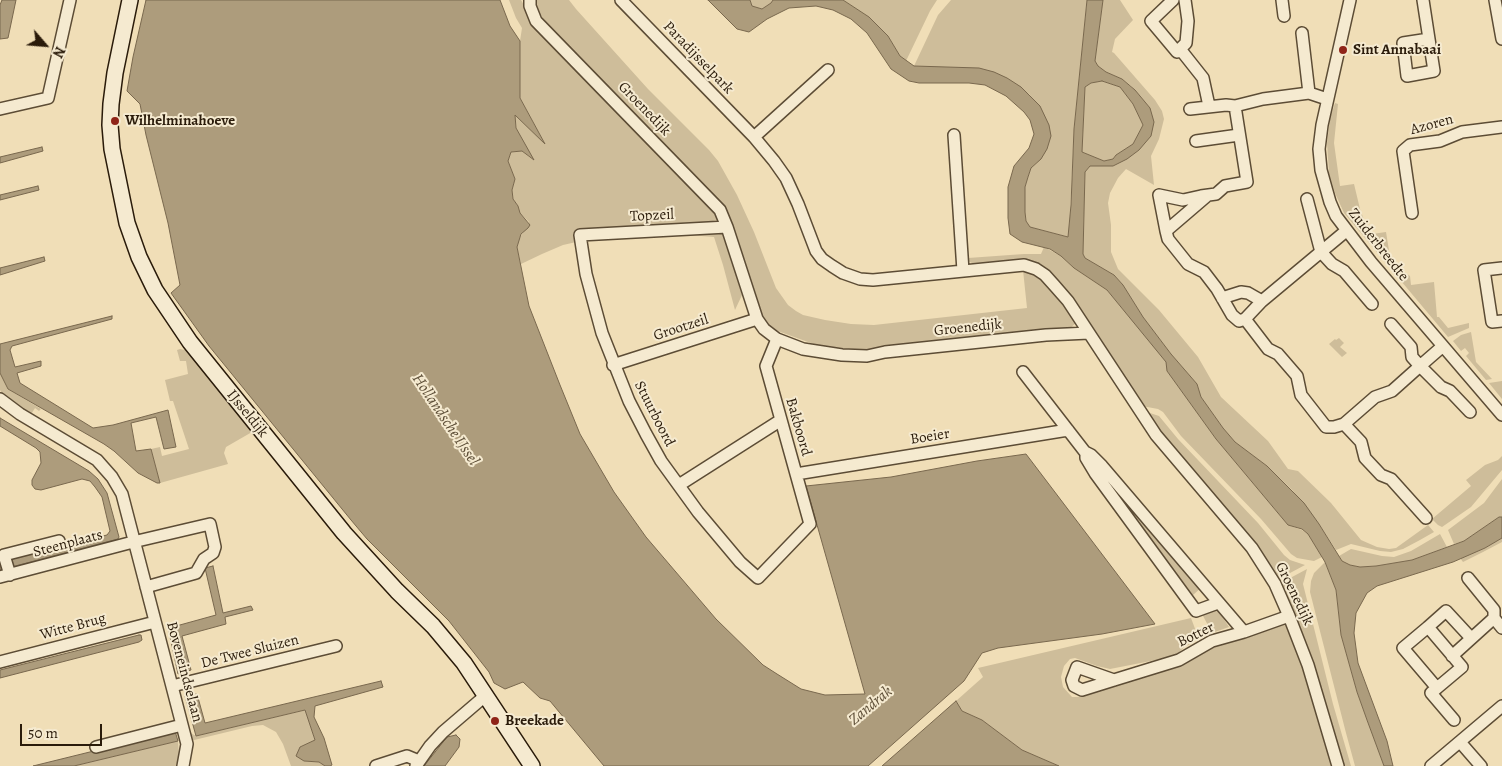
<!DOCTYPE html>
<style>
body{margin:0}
#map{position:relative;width:1502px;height:766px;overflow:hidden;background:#f0deb7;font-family:Alegreya,serif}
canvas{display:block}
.north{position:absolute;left:20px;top:20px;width:50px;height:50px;-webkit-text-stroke:4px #f5ead0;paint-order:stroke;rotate:117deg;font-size:14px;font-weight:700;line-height:20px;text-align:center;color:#2a1b0a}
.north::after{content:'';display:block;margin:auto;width:18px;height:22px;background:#2a1b0a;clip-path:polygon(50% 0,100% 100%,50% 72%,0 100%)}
.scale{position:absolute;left:20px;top:724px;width:82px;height:22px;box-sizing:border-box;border:2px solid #2a1b0a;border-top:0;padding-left:6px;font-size:15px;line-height:18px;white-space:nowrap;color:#2a1b0a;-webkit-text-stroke:4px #f5ead0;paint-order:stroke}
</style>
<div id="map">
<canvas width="1502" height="766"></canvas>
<div class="north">N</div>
<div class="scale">50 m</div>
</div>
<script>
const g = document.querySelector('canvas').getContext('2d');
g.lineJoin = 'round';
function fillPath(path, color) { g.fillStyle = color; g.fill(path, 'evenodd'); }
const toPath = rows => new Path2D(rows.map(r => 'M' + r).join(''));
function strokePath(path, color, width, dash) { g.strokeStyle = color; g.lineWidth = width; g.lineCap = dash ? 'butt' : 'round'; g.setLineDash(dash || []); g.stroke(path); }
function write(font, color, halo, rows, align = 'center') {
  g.font = font + ' Alegreya,serif'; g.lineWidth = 4; g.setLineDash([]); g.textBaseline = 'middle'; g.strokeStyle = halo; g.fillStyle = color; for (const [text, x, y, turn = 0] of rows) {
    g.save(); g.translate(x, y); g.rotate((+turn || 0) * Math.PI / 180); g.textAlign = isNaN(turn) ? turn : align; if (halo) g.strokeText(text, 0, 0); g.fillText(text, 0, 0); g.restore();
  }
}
fillPath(toPath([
 [509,0,521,0,535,24,718,216,742,295,735,310,723,265,714,237,663,233,585,240,563,245,542,254,521,264,517,247,518,241,529,222,520,213,518,206,513,199,512,190,515,179,508,161,511,152,522,151,532,159,516,128,515,115,544,142,520,98,520,41,522,28,516,18],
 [534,0,569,0,576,9,648,89,709,150,718,161,737,195,754,232,776,288,788,305,796,311,803,315,825,320,851,324,874,325,1027,308,1023,270,1034,273,1042,278,1065,305,1076,323,1069,329,1047,329,884,349,852,349,819,346,775,330,759,318,732,226,560,40,540,14],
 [750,0,773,0,771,3,762,9,752,6],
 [843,0,937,0,930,11,906,61,900,56,888,36,869,17],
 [951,0,1087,0,1074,129,1069,237,1030,227,1026,221,1025,212,1025,187,1031,168,1041,159,1030,95,1007,78,914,66,938,15],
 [1103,0,1120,0,1133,20,1115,39,1112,52,1114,53,1155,100,1162,111,1164,119,1159,139,1151,156,1154,185,1126,169,1118,178,1110,193,1108,203,1111,225,1111,252,1118,269,1159,310,1198,357,1221,397,1268,441,1288,469,1298,471,1331,503,1361,540,1377,547,1389,549,1396,548,1428,525,1434,532,1420,540,1403,549,1391,552,1380,551,1351,544,1336,550,1319,524,1292,490,1267,466,1235,442,1223,428,1201,397,1197,384,1171,354,1143,317,1123,285,1114,275,1085,258,1083,254,1085,172,1090,166,1095,165,1113,166,1139,150,1150,108,1131,86,1122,79,1106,72,1098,66,1095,61],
 [1101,81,1120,87,1133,104,1143,125,1133,144,1116,155,1113,159,1104,161,1082,152,1085,87,1091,83],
 [1335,103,1338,104,1334,143,1340,186,1354,184,1360,209,1368,231,1372,234,1386,232,1391,263,1410,276,1411,285,1434,282,1437,317,1439,317,1448,328,1469,323,1469,328,1448,337,1344,213,1335,193,1329,173,1327,143,1330,119],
 [1044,247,1061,256,1074,268,1107,290,1167,362,1167,371,1216,439,1288,525,1302,530,1308,534,1322,557,1314,561,1297,558,1291,554,1261,519,1181,436,1163,412,1158,409,1142,406,1071,298,1013,260,974,264,968,261,968,258,1024,254,1041,254],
 [1471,332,1476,362,1492,379,1486,380,1466,356,1469,353,1465,348,1461,351,1453,341,1461,335],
 [1339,338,1344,343,1340,347,1347,353,1342,357,1329,344,1335,339,1336,340],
 [180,349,190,351,252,432,226,447,224,453,228,464,160,483,151,449,160,447,162,456,189,449,173,401,170,401,165,380,188,374,186,361,180,361,177,350],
 [0,373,8,389,41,409,39,411,35,408,30,416,3,395,0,390],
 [1502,381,1502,399,1489,383],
 [1150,413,1159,416,1178,439,1258,523,1284,555,1290,560,1305,565,1277,580,1148,416],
 [1502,456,1502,470,1471,507,1442,527,1438,525,1432,519,1471,486,1466,480,1485,465,1498,460],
 [1088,458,1202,587,1193,595],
 [1502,479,1502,517,1499,517,1464,541,1454,544,1448,530,1484,503],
 [1440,534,1447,547,1412,560,1376,566,1360,567,1350,565,1342,561,1339,556,1351,549,1382,556,1394,557,1411,551],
 [1502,538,1502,542,1483,552,1463,562,1460,558,1485,548],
 [1325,562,1336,590,1341,635,1357,692,1384,766,1355,766,1346,733,1310,592,1311,581,1314,573],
 [1307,569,1303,584,1333,704,1351,766,1343,766,1336,737,1312,663,1279,584],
 [1215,606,1229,627,1212,633,1201,612],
 [1191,618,1197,634,1194,642,1184,647,1173,659,1161,659,1110,669,1097,666,1075,658,1070,659,1064,666,1061,677,1063,687,1072,697,1078,697,1183,665,1209,648,1248,636,1282,623,1285,623,1289,626,1301,657,1334,766,1059,766,1022,750,982,720,962,711,956,701,983,677,978,668],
 [306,710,315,741,300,747,304,761,319,762,325,766,291,766,283,744,276,732,263,725,252,726,190,741,189,732,196,736],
 [178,741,179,756,176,766,74,766]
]), '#cebd9a');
const water = toPath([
 [2,0,16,0,8,38,0,39,0,5,2,0],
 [146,0,500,0,510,26,520,41,520,98,545,144,515,115,516,128,534,160,522,151,511,152,508,161,515,179,512,190,513,199,518,206,520,213,530,225,528,228,521,234,517,247,529,306,560,385,580,434,614,492,646,537,716,619,763,665,777,674,801,689,825,695,865,694,806,486,891,477,977,461,1026,454,1155,624,1102,634,998,648,982,653,964,681,868,766,604,766,550,701,540,698,523,682,505,689,494,683,489,672,449,621,367,539,351,520,209,346,171,293,180,285,168,223,146,135,140,104,127,91,133,57,146,0],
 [708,0,750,0,752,6,762,9,771,3,773,0,843,0,869,17,888,36,900,56,914,66,979,68,994,72,1007,78,1021,87,1040,106,1049,125,1051,136,1047,149,1041,159,1031,168,1028,177,1025,187,1025,212,1026,221,1030,227,1068,237,1071,205,1074,129,1087,0,1103,0,1095,61,1098,66,1106,72,1122,79,1135,90,1150,108,1154,122,1151,136,1139,150,1127,159,1113,166,1090,166,1085,172,1083,254,1085,258,1114,275,1123,285,1143,317,1171,354,1197,384,1201,397,1223,428,1235,442,1267,466,1304,503,1319,524,1342,561,1350,565,1360,567,1376,566,1412,560,1464,541,1499,517,1502,517,1502,538,1485,548,1453,562,1377,586,1367,593,1356,613,1354,633,1358,663,1387,741,1393,766,1384,766,1367,720,1357,692,1341,635,1336,590,1325,562,1308,534,1302,529,1288,525,1216,439,1167,371,1166,362,1107,290,1074,268,1061,256,1050,249,1022,242,1010,234,1008,218,1008,187,1014,166,1029,148,1034,134,1030,120,1024,112,1006,96,985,85,969,83,919,83,909,81,891,69,867,33,851,19,833,10,816,6,789,8,767,19,749,32,737,29,708,0],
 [1102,81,1120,87,1133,104,1143,125,1133,144,1116,155,1113,159,1104,161,1082,152,1085,87,1091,83,1102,81],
 [42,147,43,151,0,163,0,157,42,147],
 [38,186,39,190,0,200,0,195,38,186],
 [44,257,45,261,0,275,0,268,44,257],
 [112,316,112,319,12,346,10,350,15,367,41,361,41,366,17,373,20,383,93,428,113,425,168,410,176,447,164,449,156,417,131,423,136,451,151,449,160,483,157,483,138,473,114,451,104,444,8,389,0,373,0,344,112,316],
 [0,418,89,471,98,479,107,493,119,537,118,539,0,570,0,562,107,535,110,531,102,497,95,487,90,481,82,479,41,490,35,489,32,485,32,480,41,463,40,452,36,448,0,426,0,418],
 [213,566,223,613,251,606,253,610,225,617,226,624,182,636,191,670,178,674,169,632,169,628,216,615,205,568,213,566],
 [139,635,141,635,142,640,139,642,0,678,0,670,139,635],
 [381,681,383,687,315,706,314,717,324,738,332,765,330,766,325,766,319,762,304,761,296,756,300,747,315,740,305,710,196,736,185,696,197,694,205,723,381,681],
 [956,701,962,711,982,720,1022,750,1059,766,882,766,956,701],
 [175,731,178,741,74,766,33,766,175,731],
 [456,735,460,739,459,747,445,766,424,766,447,737,456,735]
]);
fillPath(water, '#ad9c7c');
strokePath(water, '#79684e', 1);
const street = toPath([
 [530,0,530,6,536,21,720,210,727,227,757,319,764,329,777,339,803,349,842,355,867,356,885,352,1046,335,1089,333,1156,435,1252,548,1275,584,1289,616,1308,665,1338,766],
 [621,0,754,137,774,161,786,178,798,204,816,251,822,259,832,266,843,273,860,279,873,280,1024,265,1036,269,1045,275,1054,285,1068,301,1089,333],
 [1173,0,1151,21,1177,52,1180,49],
 [1185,0,1188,21,1186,43,1180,49,1203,78,1209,106],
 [1282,0,1284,16],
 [1350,0,1322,125,1319,149,1321,170,1330,202,1336,216,1371,262,1502,415],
 [1423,0,1429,39,1434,71,1407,76,1403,43,1429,39],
 [1495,0,1502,39],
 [1302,33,1309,93],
 [0,109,48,98,70,0],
 [1190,109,1226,105,1235,106],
 [954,135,963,271],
 [754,137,828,70],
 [1196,141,1239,135],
 [1208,195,1166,231,1159,195,1183,200,1201,196,1216,194,1225,186,1247,182,1235,106,1263,99,1309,93,1327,99],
 [1307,199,1321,252,1332,264,1344,271,1372,304],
 [1412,213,1403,151,1410,145,1440,141,1462,132,1502,127],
 [727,227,580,235,586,274,602,333,629,401,646,434,661,461,698,512,740,562,758,578,810,524,766,366,777,339],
 [1166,231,1168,239,1188,264,1204,272,1217,289,1232,315,1239,321,1245,319,1262,301,1346,231],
 [1502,268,1484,270,1492,322,1502,321],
 [1222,298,1241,292,1248,293,1262,301],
 [1245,319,1268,349,1278,354,1297,376,1301,395,1326,427,1334,427,1344,424,1361,442,1365,458,1381,475,1391,479,1426,518],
 [1391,324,1411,347,1412,357,1420,366,1443,346],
 [613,365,757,319],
 [1023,372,1085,452,1091,455,1102,466,1244,632],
 [0,399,20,414,97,460,112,477,122,494,187,744,183,766],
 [1344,424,1375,397,1392,391,1420,366,1441,387,1450,391,1470,412],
 [1086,454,1086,458,1095,473,1196,611,1218,603],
 [796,474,1068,430],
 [679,485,781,420],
 [10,575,4,555,59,541],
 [0,577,133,542,210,524,215,547,213,553,204,559,196,573,146,587],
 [1468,578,1494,610,1494,618,1502,628],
 [1428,627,1462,667,1437,688,1403,648,1428,627],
 [1428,627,1446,611,1471,638],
 [1452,656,1494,618],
 [0,662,155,622],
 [1114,680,1077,667,1072,680,1074,686,1082,690,1114,680,1179,660,1212,641,1244,632,1289,616],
 [172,686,336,646],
 [1437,688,1431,693,1454,720],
 [1460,742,1481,766],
 [96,747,182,725],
 [376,766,407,756,419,761],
 [416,766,430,746,443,732,485,696],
 [1431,766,1502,706]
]);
const secondary = toPath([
 [130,0,115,73,111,104,110,125,112,149,127,223,139,257,155,290,190,342,344,533,397,591,433,626,464,663,532,766]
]);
strokePath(street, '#5c4c35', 14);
strokePath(secondary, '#2a1b0a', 18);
strokePath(street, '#f5ead0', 11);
strokePath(secondary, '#f5ead0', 15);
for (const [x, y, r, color] of [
 [1343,50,5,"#8f2418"],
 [115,121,5,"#8f2418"],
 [495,721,5,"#8f2418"]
]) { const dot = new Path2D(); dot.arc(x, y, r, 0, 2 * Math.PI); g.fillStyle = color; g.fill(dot); strokePath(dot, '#f5ead0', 2); }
write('bold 15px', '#2a1b0a', '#f5ead0', [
 ["Sint Annabaai",1353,50],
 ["Wilhelminahoeve",125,121],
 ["Breekade",505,721]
], 'left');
write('15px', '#2a1b0a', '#f5ead0', [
 ["Paradijsselpark",698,58,46],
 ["Groenedijk",644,109,46],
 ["Azoren",1432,125,-15],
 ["Topzeil",652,216,-3],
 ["Zuiderbreedte",1378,245,52],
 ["Grootzeil",681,328,-18],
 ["Groenedijk",968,328,-6],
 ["IJsseldijk",247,414,51],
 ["Stuurboord",654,414,63],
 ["Bakboord",798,427,74],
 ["Boeier",930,437,-9],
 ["Steenplaats",68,544,-15],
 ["Groenedijk",1294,594,64],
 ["Witte Brug",73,627,-15],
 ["Botter",1196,635,-26],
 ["De Twee Sluizen",250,652,-14],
 ["Boveneindselaan",184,672,75]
]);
write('italic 16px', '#5e4f38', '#f5ead0', [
 ["Hollandsche IJssel",445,420,56],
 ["Zandrak",871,706,-40]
]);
</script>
